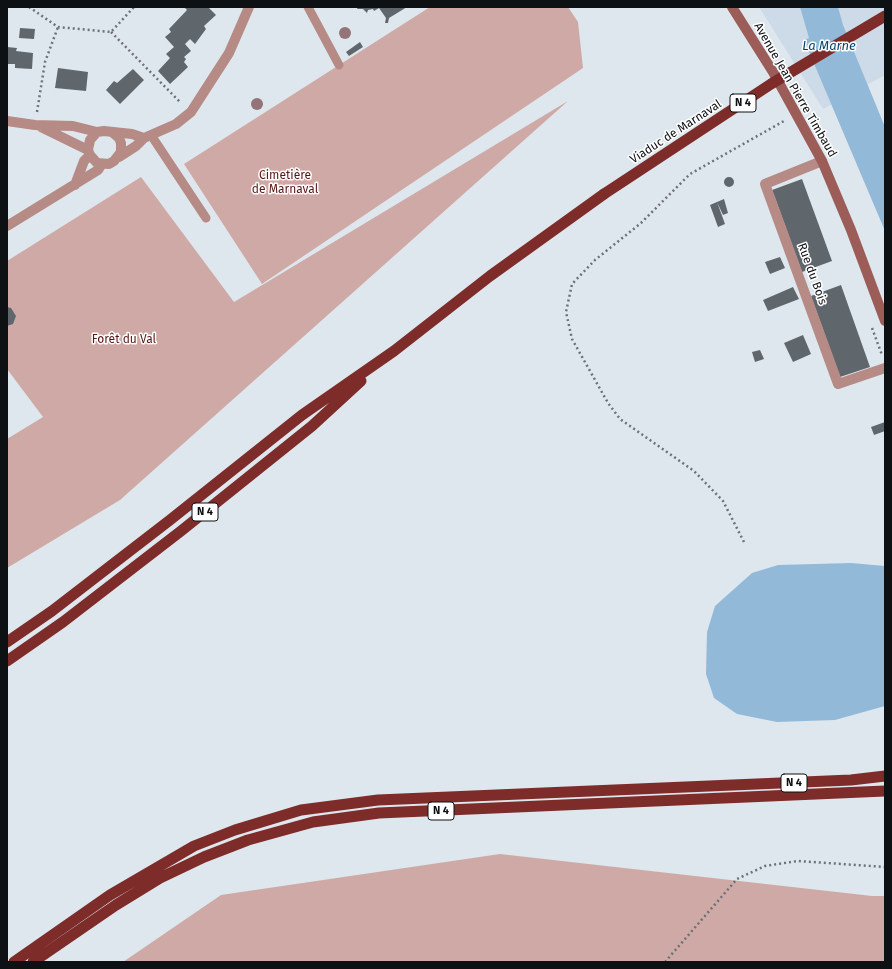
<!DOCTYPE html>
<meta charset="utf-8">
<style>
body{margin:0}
#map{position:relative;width:892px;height:969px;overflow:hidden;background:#dee7ee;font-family:"Fira Sans",sans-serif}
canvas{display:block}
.frame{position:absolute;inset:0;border:8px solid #0e1113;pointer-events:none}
</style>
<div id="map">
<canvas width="892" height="969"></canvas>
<div class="frame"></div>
</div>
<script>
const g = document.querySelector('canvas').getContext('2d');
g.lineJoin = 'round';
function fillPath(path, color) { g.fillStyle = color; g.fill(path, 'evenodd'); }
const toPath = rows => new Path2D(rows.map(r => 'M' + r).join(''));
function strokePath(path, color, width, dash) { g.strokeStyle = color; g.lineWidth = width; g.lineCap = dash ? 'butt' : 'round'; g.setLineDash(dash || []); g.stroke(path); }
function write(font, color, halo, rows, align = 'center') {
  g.font = font + ' "Fira Sans",sans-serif'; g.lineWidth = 3; g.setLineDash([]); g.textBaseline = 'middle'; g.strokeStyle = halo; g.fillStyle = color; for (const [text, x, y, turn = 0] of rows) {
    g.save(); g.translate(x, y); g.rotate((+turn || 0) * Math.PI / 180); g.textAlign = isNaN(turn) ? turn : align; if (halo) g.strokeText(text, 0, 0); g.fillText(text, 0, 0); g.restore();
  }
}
fillPath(toPath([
 [759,7,885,7,885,75,823,109]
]), '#cddbe8');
fillPath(toPath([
 [430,7,568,7,578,22,583,68,262,284,184,164],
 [568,101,120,500,7,568,7,439,43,417,7,369,7,261,141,177,234,302],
 [500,854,872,896,885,896,885,962,123,962,221,895]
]), '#cfa9a5');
fillPath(toPath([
 [800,7,838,7,843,25,885,127,885,231,804,40,809,38],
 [851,563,885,566,885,706,835,720,777,722,737,714,714,698,706,674,707,632,715,606,752,573,778,565]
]), '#93b9d9');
fillPath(toPath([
 [184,7,208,7,216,15,204,26,206,29,195,44,190,39,185,44,191,51,184,57,186,59,184,62,188,67,170,84,158,71,170,58,166,54,174,47,165,37,171,32,169,29,187,10],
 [358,7,407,7,389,18,388,23,385,23,386,18,379,8,374,11,373,9,368,10,367,13,363,9,357,9],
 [20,28,35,29,34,39,19,38],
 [360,42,363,47,349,56,346,52],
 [7,47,17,48,16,51,33,53,32,69,15,68,15,64,7,64],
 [58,68,88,72,86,91,55,88],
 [133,69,144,80,120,104,106,90,114,81,117,83],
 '724 182a5 5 0 1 1 10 0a5 5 0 1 1-10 0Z',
 [802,179,832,261,802,272,772,190],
 [724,199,728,213,723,215,717,202],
 [717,202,725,224,718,227,710,205],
 [780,257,785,268,770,274,765,262],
 [841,285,870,367,840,377,811,296],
 [793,287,799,299,768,311,763,300],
 [7,307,11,308,16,316,13,324,7,326],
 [803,335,811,354,793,362,784,343],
 [760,350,764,359,755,362,752,352],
 [885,422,885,431,874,435,871,427]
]), '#5f676d');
strokePath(toPath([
 [29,7,58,27,111,32,134,7],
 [111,32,181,103],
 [37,112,45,62,58,27],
 [872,328,882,355],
 [744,542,723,501,694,471,620,419,608,403,572,339,566,312,572,284,595,260,641,223,690,174,784,121],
 [665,962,737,879,765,866,798,861,885,867]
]), '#6c7276', 2.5, [2, 3]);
strokePath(toPath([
 [308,7,339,65],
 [151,135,206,218]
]), '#b68a85', 9);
strokePath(toPath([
 [7,121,35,125,73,126,97,132],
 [41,127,88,150],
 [112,132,119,138,121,143,121,152,114,161,109,164,97,163,90,155,88,150,90,140,97,132,104,131,132,134,144,138],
 [119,157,136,146,144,138,176,124,191,112,229,53,249,7],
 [822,161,765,184,838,384,885,368],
 [75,185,84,161,90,155],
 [7,226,98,170,102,164]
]), '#b68a85', 10);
strokePath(toPath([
 [732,7,773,72,822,161,851,230,885,321]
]), '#9c5d58', 10);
strokePath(toPath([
 [7,642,52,611,170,520,302,415,394,351,490,276,604,194],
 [7,661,63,622,181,531,312,426,361,381],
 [14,962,110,895,194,846,235,830,301,810,378,800,851,780,885,776],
 [33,962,116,905,160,878,204,857,248,840,313,822,379,813,885,791]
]), '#7d2c2a', 11);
strokePath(toPath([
 [604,194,771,84,885,16]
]), '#7d2c2a', 11);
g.fillStyle = '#937578';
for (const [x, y] of [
 [345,33],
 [257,104]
]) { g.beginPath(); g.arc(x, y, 6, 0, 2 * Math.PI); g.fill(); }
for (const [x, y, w] of [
 [743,103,26],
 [205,512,26],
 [794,783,26],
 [441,811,26]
]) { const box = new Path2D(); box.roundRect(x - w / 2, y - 9, w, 18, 3); g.fillStyle = '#fff'; g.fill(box); strokePath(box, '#0e1113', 1); }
write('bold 11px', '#0e1113', null, [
 ["N 4",743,103],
 ["N 4",205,512],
 ["N 4",794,783],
 ["N 4",441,811]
]);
write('12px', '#0e1113', '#fff', [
 ["Avenue Jean Pierre Timbaud",795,90,60],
 ["Viaduc de Marnaval",676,132,-33],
 ["Rue du Bois",812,274,70]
]);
write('12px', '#561817', '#fff', [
 ["Cimetière",285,176],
 ["de Marnaval",285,190],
 ["Forêt du Val",124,340]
]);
write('italic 13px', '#01446d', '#fff', [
 ["La Marne",829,46]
]);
</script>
